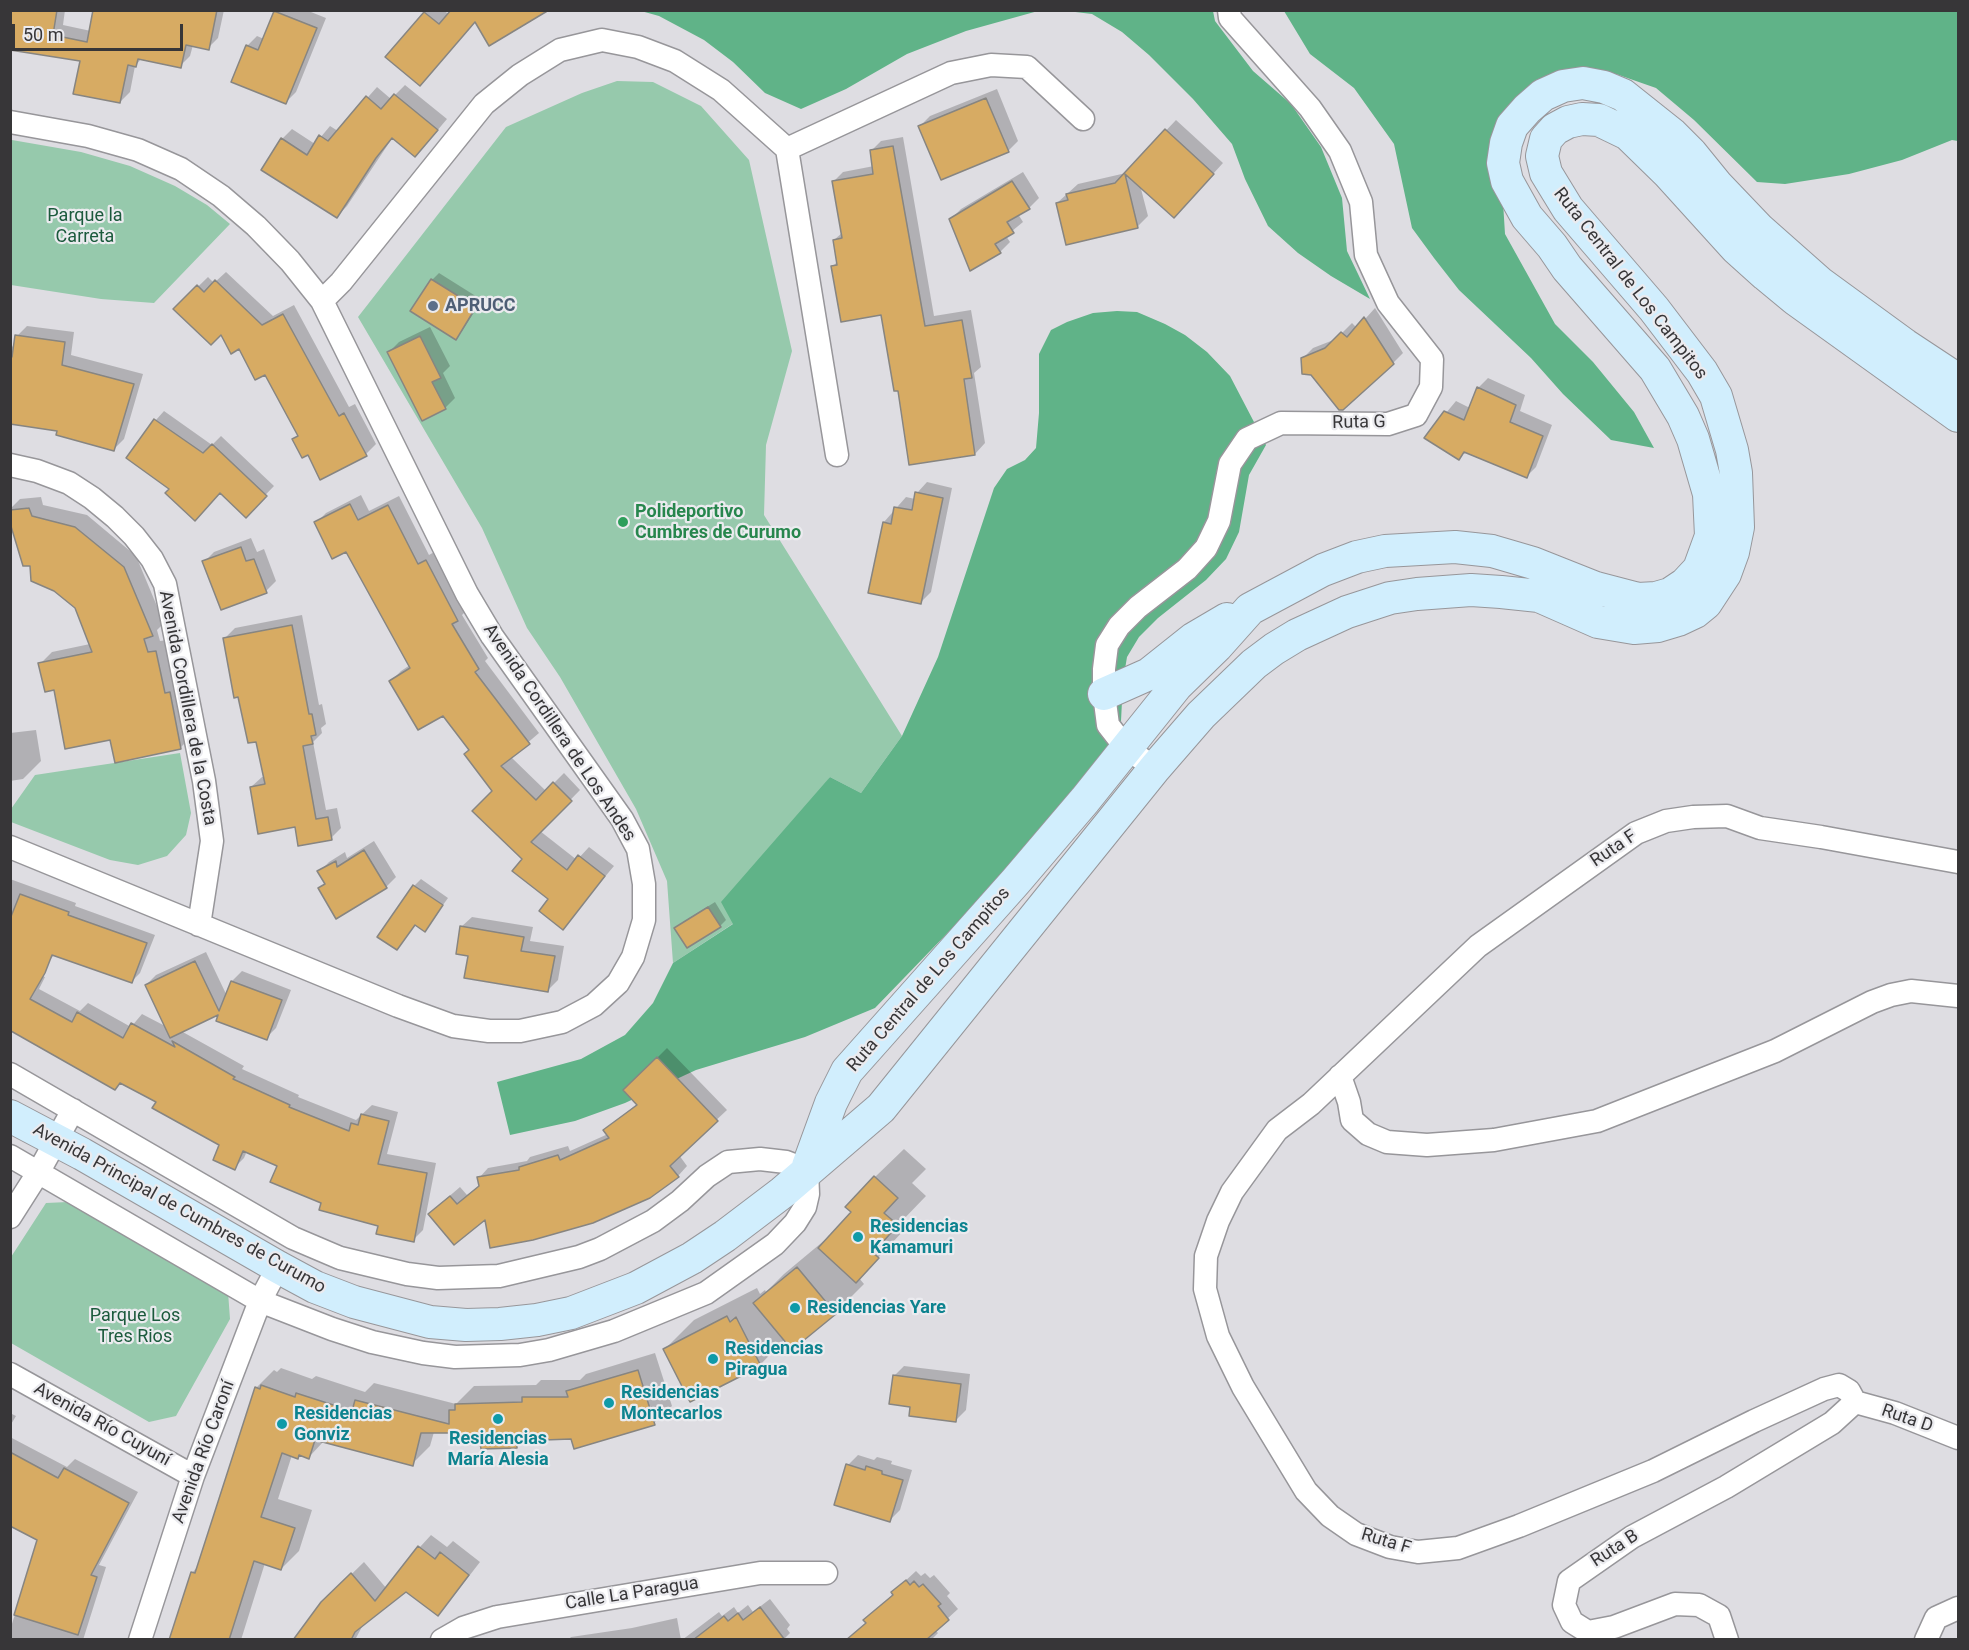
<!DOCTYPE html>
<meta charset="utf-8">
<style>
body{margin:0}
#map{position:relative;width:1969px;height:1650px;overflow:hidden;background:#dedde2;font-family:Roboto,sans-serif}
canvas{display:block}
.frame{position:absolute;inset:0;border:12px solid #373638;pointer-events:none}
.scale{position:absolute;left:12px;top:24px;width:171px;height:27px;box-sizing:border-box;border:3px solid #373638;border-top:0;padding-left:8px;font-size:18px;line-height:21px;white-space:nowrap;color:#373638;-webkit-text-stroke:4px #ebebef;paint-order:stroke}
</style>
<div id="map">
<canvas width="1969" height="1650"></canvas>
<div class="frame"></div>
<div class="scale">50 m</div>
</div>
<script>
const g = document.querySelector('canvas').getContext('2d');
g.lineJoin = 'round';
function fillPath(path, color) { g.fillStyle = color; g.fill(path, 'evenodd'); }
const toPath = rows => new Path2D(rows.map(r => 'M' + r).join(''));
function strokePath(path, color, width, dash) { g.strokeStyle = color; g.lineWidth = width; g.lineCap = dash ? 'butt' : 'round'; g.setLineDash(dash || []); g.stroke(path); }
function write(font, color, halo, rows, align = 'center') {
  g.font = font + ' Roboto,sans-serif'; g.lineWidth = 4.5; g.setLineDash([]); g.textBaseline = 'middle'; g.strokeStyle = halo; g.fillStyle = color; for (const [text, x, y, turn = 0] of rows) {
    g.save(); g.translate(x, y); g.rotate((+turn || 0) * Math.PI / 180); g.textAlign = isNaN(turn) ? turn : align; if (halo) g.strokeText(text, 0, 0); g.fillText(text, 0, 0); g.restore();
  }
}
fillPath(toPath([
 [617,81,653,82,701,106,749,160,792,351,766,445,764,515,902,736,861,793,830,777,734,923,673,963,667,881,636,809,560,677,527,628,482,528,358,317,506,127,582,93],
 [12,140,81,152,130,166,175,186,207,205,230,224,154,303,101,299,11,285,10,151],
 [180,753,191,813,186,835,167,856,138,865,110,860,11,822,11,809,35,775],
 [68,1202,228,1292,230,1319,176,1416,149,1422,11,1343,11,1257,46,1203]
]), '#96c9ac');
fillPath(toPath([
 [641,11,1038,11,966,31,907,54,846,89,801,109,765,93,733,62,704,40,659,16],
 [1067,11,1213,11,1215,21,1253,71,1291,104,1321,147,1342,198,1347,251,1370,299,1331,276,1298,253,1268,226,1245,179,1232,144,1193,99,1149,55,1122,32,1092,14],
 [1284,11,1958,11,1958,141,1952,140,1902,160,1849,174,1785,184,1757,182,1694,120,1656,88,1616,74,1559,80,1517,126,1503,202,1505,234,1555,324,1593,362,1634,412,1654,448,1611,440,1563,394,1531,358,1459,290,1434,258,1412,228,1394,144,1354,88,1310,54],
 [1117,311,1137,312,1165,324,1185,335,1207,352,1230,376,1266,445,1249,475,1239,532,1226,559,1206,580,1158,618,1139,637,1127,657,1123,681,1121,721,1127,758,1076,800,875,1008,805,1037,696,1070,625,1103,575,1121,510,1135,497,1082,581,1059,625,1035,653,1003,673,963,733,924,721,902,830,777,861,793,902,736,938,657,994,488,1007,469,1025,460,1036,448,1039,413,1039,354,1051,330,1067,322,1093,313]
]), '#60b388');
fillPath(toPath([
 [10,10,65,10,63,25,91,31,94,10,224,10,218,38,208,48,193,45,190,56,180,66,142,58,135,66,130,92,120,102,81,59],
 [277,10,306,10,326,18,296,92,286,102,247,46,257,36,264,39],
 [427,10,444,10,449,15,476,20,387,57],
 [405,85,447,119,425,145,393,137,347,206,337,216,282,139,292,129,315,144,330,126,338,131,377,87,391,99],
 [997,89,1018,141,1008,151,920,126,930,116],
 [1176,120,1223,163,1184,206,1140,185,1148,216,1138,226,1067,243,1057,203,1078,184,1126,173],
 [903,137,934,316,971,310,981,367,974,373,985,443,975,454,899,389,882,313,832,267,838,261,834,240,842,233,833,182,843,172,874,166,871,151,881,141],
 [1023,172,1039,198,1029,208,1018,214,1023,222,1006,236,1010,242,1000,252,951,219,961,209],
 [226,272,273,316,294,305,349,407,355,404,376,444,366,454,308,453,294,439,298,435,266,373,240,347,222,333,175,309,208,277,214,283],
 [439,273,482,300,462,331,455,338,412,310,432,280],
 [1375,308,1403,353,1393,363,1303,358,1313,348,1336,339,1352,323,1357,328],
 [27,326,74,332,71,355,143,374,124,439,114,449,59,430,10,423,10,346,15,347,17,336],
 [430,327,450,366,443,373,455,398,445,408,389,352,399,342],
 [1488,378,1525,395,1520,411,1552,425,1536,467,1526,477,1466,451,1458,458,1426,437,1456,401,1470,408,1478,388],
 [164,411,212,445,221,436,274,486,246,515,220,491,171,488,128,457,156,420],
 [927,482,952,488,931,592,921,602,884,522,906,497,915,499,917,493],
 [361,495,369,511,399,496,429,555,436,551,467,610,462,615,488,658,485,661,539,733,511,757,546,791,564,773,580,790,540,831,577,860,589,847,614,866,562,928,550,898,524,859,494,791,471,750,443,714,391,681,401,671,410,665,347,550,316,523,326,513],
 [41,497,43,505,87,515,136,556,164,623,157,630,160,641,168,640,192,736,180,748,111,738,40,664,52,652,90,644,76,607,32,564,10,517,10,509,20,499],
 [251,538,257,552,264,549,276,581,266,591,204,562,214,552],
 [302,615,319,705,322,704,326,724,321,728,322,733,313,742,326,810,337,808,341,828,331,838,296,826,251,787,262,777,265,777,257,740,225,638,235,628],
 [36,730,41,761,23,779,10,781,10,733],
 [374,841,396,877,386,887,320,889,326,882,319,872,329,862,345,852,347,858],
 [10,879,76,903,75,906,155,935,140,973,131,982,55,954,49,961,10,944],
 [421,879,448,898,425,930,416,924,397,948,379,936,414,886],
 [715,902,726,920,720,926,676,928,683,922],
 [472,917,533,927,530,941,564,946,558,980,548,990,461,927],
 [206,952,227,996,232,981,242,971,291,990,276,1028,266,1038,221,1012,181,1031,244,1066,242,1069,299,1095,298,1097,356,1120,372,1105,398,1112,387,1154,436,1163,423,1230,413,1240,323,1202,279,1165,247,1151,244,1158,234,1168,221,1145,158,1101,122,1082,115,1088,10,1029,10,965,45,977,39,989,80,1011,88,1003,131,1027,142,1014,167,1027,146,985,156,975],
 [667,1048,727,1110,679,1155,687,1166,678,1176,486,1217,439,1205,460,1187,467,1195,480,1185,479,1178,488,1168,527,1161,530,1157,568,1146,570,1151,608,1134,605,1130,638,1103,625,1090],
 [904,1149,926,1169,912,1183,926,1196,900,1223,906,1228,859,1278,864,1284,835,1313,792,1348,785,1339,760,1365,665,1349,694,1320,757,1288,760,1294,765,1290,766,1292,784,1274,826,1239,853,1212,875,1177],
 [655,1353,672,1406,654,1423,572,1438,523,1439,516,1446,482,1441,456,1432,434,1432,430,1446,412,1464,324,1441,309,1457,300,1454,297,1457,292,1455,278,1499,312,1510,299,1551,281,1569,265,1563,241,1640,171,1640,192,1573,199,1565,256,1388,274,1370,277,1372,281,1368,312,1379,316,1376,365,1392,374,1383,456,1404,474,1386,536,1385,541,1380,580,1380,586,1374],
 [904,1366,970,1374,966,1410,956,1420,911,1405,894,1376],
 [10,1413,16,1416,10,1426],
 [10,1437,67,1467,75,1459,138,1492,99,1565,106,1567,83,1640,10,1640,10,1630,39,1539,10,1524],
 [858,1455,874,1460,877,1457,892,1461,891,1464,912,1470,900,1510,889,1521,848,1465],
 [431,1535,447,1547,453,1541,480,1562,449,1602,437,1614,406,1590,364,1623,355,1640,295,1640,322,1603,364,1562,387,1589,420,1547],
 [916,1571,921,1576,925,1573,930,1578,934,1575,950,1593,947,1596,958,1609,935,1630,938,1633,931,1640,847,1640,867,1622,903,1583],
 [770,1599,790,1625,787,1629,790,1633,783,1640,682,1640,719,1612,722,1616,734,1607,738,1613,748,1605,753,1612],
 [677,1618,681,1640,568,1640,571,1637,632,1628]
]), '#0003');
const building = toPath([
 [10,10,57,10,53,35,87,42,93,10,217,10,209,50,186,45,181,68,138,59,136,67,128,65,120,103,73,94,80,61,10,50,10,10],
 [451,10,549,10,489,46,475,22,420,86,385,57,424,12,439,24,451,10],
 [274,11,317,28,286,104,231,82,246,45,258,50,274,11],
 [394,94,438,130,415,157,392,138,376,158,337,218,261,170,281,138,307,155,319,135,328,141,366,96,381,109,394,94],
 [986,98,1009,152,941,180,918,126,986,98],
 [1165,129,1214,174,1174,218,1125,174,1138,228,1066,245,1056,203,1068,200,1066,194,1115,183,1165,129],
 [893,146,925,326,962,320,972,378,964,379,975,455,909,465,898,391,894,391,881,315,841,322,831,266,837,265,833,240,842,238,832,181,873,174,870,150,893,146],
 [1012,181,1030,209,1007,222,1014,233,995,244,1001,253,970,271,949,219,1012,181],
 [431,279,476,307,456,340,410,311,431,279],
 [215,280,262,325,283,314,339,416,344,413,367,456,320,480,308,455,302,458,292,439,298,436,265,375,255,380,239,349,231,354,221,335,211,345,173,309,197,285,204,292,215,280],
 [1364,317,1394,364,1343,410,1339,410,1311,375,1302,374,1301,358,1325,348,1341,332,1347,337,1364,317],
 [15,335,65,342,62,365,134,384,114,451,56,435,57,431,10,424,10,357,12,357,15,335],
 [420,336,441,378,432,382,446,409,422,421,387,352,420,336],
 [1477,387,1516,405,1510,422,1543,436,1527,478,1464,452,1459,460,1424,438,1444,411,1464,420,1477,387],
 [154,419,203,453,212,444,267,496,246,518,220,493,195,521,165,493,169,489,126,458,154,419],
 [915,492,943,498,921,604,868,593,883,522,891,524,894,507,912,510,915,492],
 [350,504,358,520,388,505,418,564,426,560,458,621,452,624,479,669,475,672,530,744,501,766,536,800,553,782,572,801,531,842,567,870,578,855,605,876,563,930,539,911,548,899,512,871,522,859,472,811,492,791,464,754,469,750,443,716,418,730,389,681,410,668,346,552,332,559,314,522,350,504],
 [29,508,32,516,75,527,124,567,153,636,144,639,148,652,156,651,165,693,170,692,181,749,115,763,110,740,65,749,54,690,45,692,38,663,92,652,75,608,54,591,31,581,30,566,23,566,10,523,10,510,29,508],
 [241,547,246,561,254,559,267,593,221,610,202,561,241,547],
 [292,625,309,714,312,714,316,735,311,736,313,744,303,746,316,819,328,817,332,840,298,846,295,827,258,834,250,787,265,784,256,742,248,743,238,697,234,698,223,638,292,625],
 [364,850,387,888,336,919,318,888,325,884,317,871,336,861,337,867,364,850],
 [413,885,443,905,425,932,415,925,397,950,377,937,413,885],
 [20,894,69,912,68,915,147,943,132,983,52,955,45,973,30,999,72,1022,77,1012,123,1038,131,1023,175,1047,172,1041,235,1077,233,1079,290,1105,289,1107,349,1131,351,1123,358,1125,361,1114,389,1121,378,1164,427,1173,414,1242,376,1234,378,1226,319,1210,321,1203,270,1182,277,1166,243,1151,235,1170,213,1160,219,1145,152,1108,156,1102,120,1083,115,1090,11,1031,10,1032,10,919,20,894],
 [708,907,721,927,687,948,674,928,708,907],
 [460,926,524,937,521,951,555,956,548,992,464,978,468,956,456,954,460,926],
 [195,961,219,1011,231,981,282,1000,267,1040,216,1021,218,1015,170,1038,145,985,195,961],
 [657,1057,718,1121,670,1166,679,1177,650,1198,593,1223,533,1240,490,1248,485,1220,454,1245,428,1214,450,1196,457,1204,479,1186,477,1177,519,1170,519,1167,558,1155,560,1160,609,1138,603,1130,637,1105,623,1090,657,1057],
 [874,1176,898,1198,884,1213,898,1225,873,1253,879,1258,856,1283,818,1248,851,1212,845,1207,874,1176],
 [797,1267,836,1314,792,1350,753,1303,797,1267],
 [727,1316,730,1322,736,1317,761,1366,690,1402,663,1349,727,1316],
 [638,1370,655,1425,574,1449,571,1439,517,1441,517,1448,481,1449,480,1443,455,1444,455,1433,421,1433,413,1466,315,1440,309,1459,299,1455,298,1459,282,1453,261,1517,295,1528,281,1570,254,1561,229,1640,169,1640,191,1572,195,1573,255,1387,260,1389,261,1385,295,1397,296,1393,352,1411,355,1400,449,1424,449,1410,455,1410,455,1404,522,1402,522,1397,568,1397,566,1391,638,1370],
 [893,1375,961,1384,956,1422,909,1416,910,1407,889,1404,893,1375],
 [10,1452,58,1478,64,1468,129,1503,91,1575,97,1577,78,1635,14,1615,37,1540,10,1526,10,1452],
 [846,1464,865,1470,866,1466,882,1471,882,1474,903,1480,890,1522,834,1505,846,1464],
 [418,1546,435,1559,440,1552,469,1575,438,1616,406,1592,355,1632,351,1640,293,1640,321,1602,351,1573,375,1601,418,1546],
 [906,1580,910,1585,914,1581,919,1587,923,1584,941,1604,938,1606,949,1620,926,1640,846,1640,866,1623,863,1620,893,1595,891,1592,906,1580],
 [760,1607,785,1640,693,1640,724,1616,728,1621,738,1613,743,1620,760,1607]
]);
fillPath(building, '#d7ab63');
strokePath(building, '#878581', 1.5);
const minor = toPath([
 [10,122,88,136,138,150,181,169,221,196,256,226,290,261,322,301,467,594,492,636,622,819,638,849,644,884,644,920,633,957,618,983,594,1005,562,1022,520,1031,489,1031,453,1026,398,1006,10,847],
 [787,149,951,73,991,65,1027,67,1083,119],
 [322,301,341,282,484,104,520,75,560,50,602,40,638,47,675,61,721,90,787,149,837,455],
 [10,465,37,471,69,483,92,498,115,517,134,536,152,559,165,584,204,781,212,841,199,925],
 [1155,768,1126,748,1108,725,1104,694,1104,669,1107,645,1119,626,1138,607,1187,569,1206,548,1219,521,1230,464,1247,439,1281,423,1388,424,1416,415,1431,387,1432,359,1388,303,1366,255,1361,202,1340,151,1310,108,1230,18,1229,10],
 [10,1074,293,1238,340,1258,407,1274,438,1278,499,1276,579,1257,600,1249,653,1221,680,1201,707,1176,728,1162,760,1159,786,1162,807,1170,808,1194,805,1207,795,1223,775,1244,706,1293,614,1331,549,1350,520,1355,455,1357,423,1353,372,1342,332,1329,260,1301,10,1156],
 [1340,1076,1349,1102,1352,1120,1368,1134,1387,1142,1427,1145,1494,1140,1597,1121,1775,1051,1872,1002,1891,995,1911,991,1958,996],
 [10,1217,38,1173,73,1110],
 [10,1374,193,1476],
 [1855,1402,1849,1391,1839,1385,1824,1389,1754,1421,1653,1471,1519,1526,1458,1548,1418,1552,1390,1547,1356,1534,1330,1516,1306,1491,1243,1387,1218,1336,1205,1289,1206,1256,1218,1221,1232,1192,1277,1130,1311,1104,1478,946,1636,833,1666,821,1693,817,1727,816,1760,828,1821,837,1958,862],
 [1855,1402,1895,1413,1958,1438],
 [140,1640,193,1476,260,1301,278,1267],
 [442,1640,463,1628,497,1617,760,1573,826,1573],
 [1727,1640,1719,1616,1699,1605,1675,1604,1614,1627,1588,1632,1572,1622,1564,1605,1569,1581,1632,1537,1726,1487,1832,1423,1855,1402],
 [1926,1640,1936,1618,1958,1608]
]);
const secondary = toPath([
 [1104,694,1149,674,1193,639,1227,619],
 [10,1116,82,1154,278,1267,315,1287,354,1302,430,1322,466,1325,500,1324,537,1320,571,1313,636,1288,692,1258,725,1236,783,1192,881,1108,1155,768,1201,715,1254,664,1274,649,1297,635,1347,612,1390,598,1417,594,1471,590,1501,592,1539,596,1598,622,1634,628,1658,626,1678,620,1695,612,1706,603,1725,574,1733,552,1738,527,1736,473,1732,450,1716,396,1702,372,1654,309,1568,209,1546,173,1542,156,1546,139,1555,129,1568,122,1582,119,1599,120,1628,134,1668,173,1736,248,1766,275,1795,299,1958,416],
 [808,1166,831,1103,847,1071,1016,881,1085,800,1177,685,1217,646,1250,609,1323,570,1357,557,1385,551,1455,547,1492,551,1533,563,1596,588,1638,599,1656,598,1670,594,1685,584,1699,569,1711,536,1709,494,1693,439,1683,416,1655,369,1567,268,1552,246,1527,217,1507,181,1503,163,1506,143,1512,126,1527,109,1543,95,1563,86,1583,83,1604,87,1623,95,1672,134,1691,153,1717,185,1759,229,1820,283,1905,345,1958,380]
]);
strokePath(minor, '#97969a', 25);
strokePath(secondary, '#97969a', 34);
strokePath(minor, '#fff', 22);
strokePath(secondary, '#d1eefd', 32);
for (const [x, y, r, color] of [
 [433,306,6,"#5c6f8a"],
 [623,522,6,"#2e9e5b"],
 [858,1237,6,"#0f9aa8"],
 [795,1308,6,"#0f9aa8"],
 [713,1359,6,"#0f9aa8"],
 [609,1403,6,"#0f9aa8"],
 [498,1419,6,"#0f9aa8"],
 [282,1424,6,"#0f9aa8"]
]) { const dot = new Path2D(); dot.arc(x, y, r, 0, 2 * Math.PI); g.fillStyle = color; g.fill(dot); strokePath(dot, '#ebebef', 2); }
write('18px', '#1b5a3c', '#ebebef', [
 ["Parque la",85,216],
 ["Carreta",85,237],
 ["Parque Los",135,1316],
 ["Tres Rios",135,1337]
]);
write('18px', '#373638', '#ebebef', [
 ["Ruta Central de Los Campitos",1630,284,52],
 ["Ruta G",1359,423,-1],
 ["Avenida Cordillera de la Costa",187,708,79],
 ["Avenida Cordillera de Los Andes",559,733,56],
 ["Ruta F",1614,849,-34],
 ["Ruta Central de Los Campitos",929,980,-49],
 ["Avenida Principal de Cumbres de Curumo",179,1209,29],
 ["Ruta D",1907,1419,19],
 ["Avenida Río Cuyuní",102,1425,29],
 ["Avenida Río Caroní",204,1452,-70],
 ["Ruta F",1386,1542,17],
 ["Ruta B",1615,1549,-33],
 ["Calle La Paragua",632,1594,-9]
]);
write('bold 18px', '#4e5e75', '#ebebef', [
 ["APRUCC",445,306]
], 'left');
write('bold 18px', '#27864d', '#ebebef', [
 ["Polideportivo",635,512],
 ["Cumbres de Curumo",635,533]
], 'left');
write('bold 18px', '#0d838f', '#ebebef', [
 ["Residencias",870,1227],
 ["Kamamuri",870,1248],
 ["Residencias Yare",807,1308],
 ["Residencias",725,1349],
 ["Piragua",725,1370],
 ["Residencias",621,1393],
 ["Montecarlos",621,1414],
 ["Residencias",294,1414],
 ["Gonviz",294,1435],
 ["Residencias",498,1439,"center"],
 ["María Alesia",498,1460,"center"]
], 'left');
</script>
